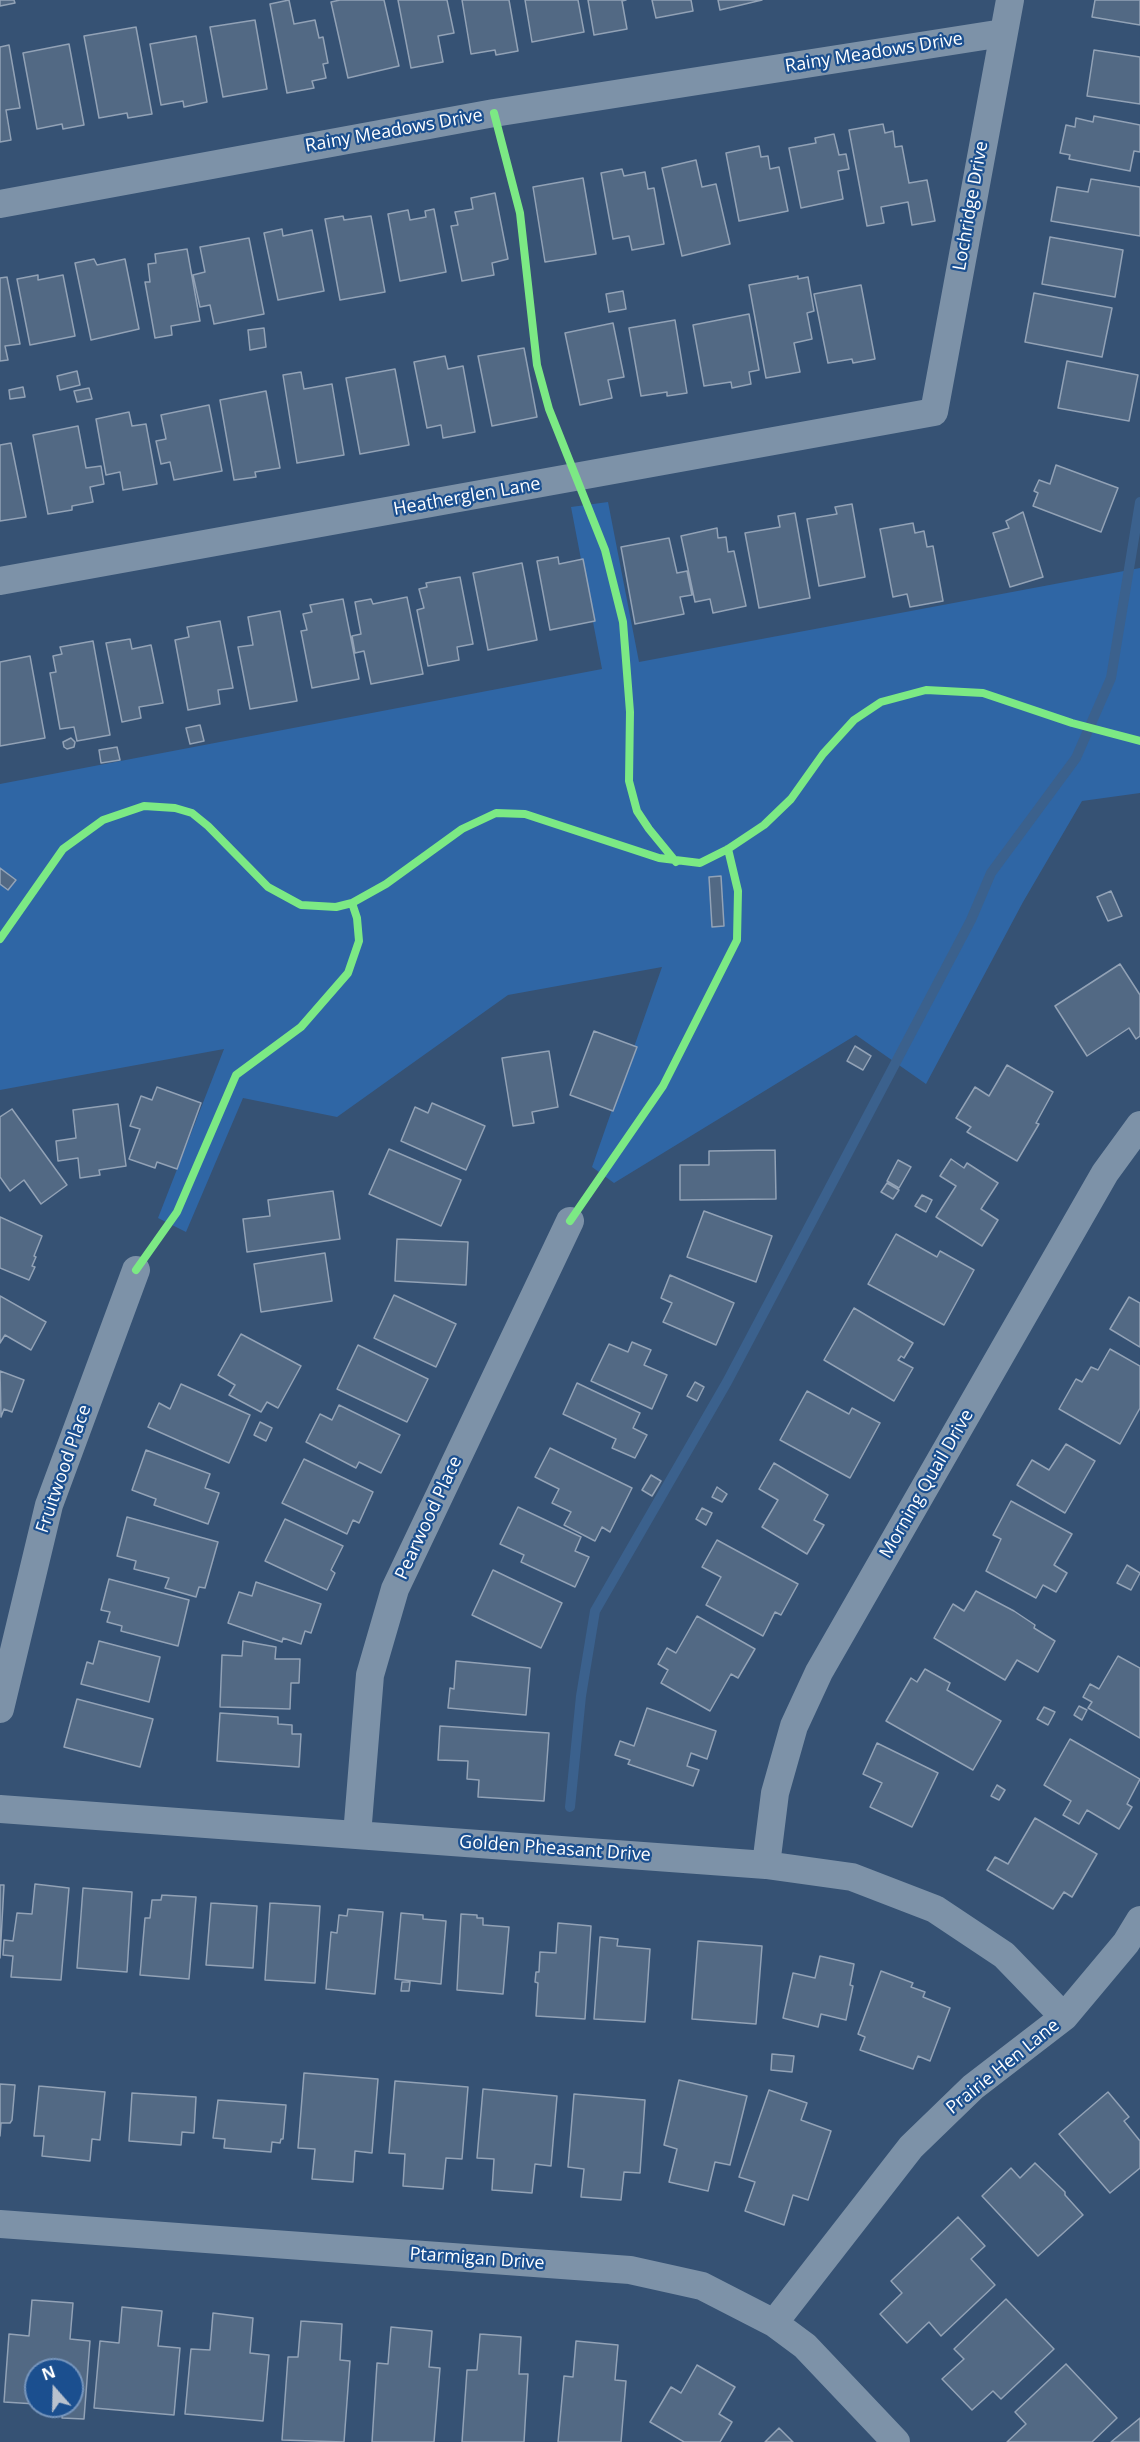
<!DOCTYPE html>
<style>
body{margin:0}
#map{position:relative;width:1140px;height:2442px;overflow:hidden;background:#365274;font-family:"Open Sans",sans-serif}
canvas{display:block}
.north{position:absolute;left:24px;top:2358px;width:60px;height:60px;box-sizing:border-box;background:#1b4f8f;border:2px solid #7695bc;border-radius:50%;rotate:340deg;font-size:16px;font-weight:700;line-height:24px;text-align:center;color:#fff}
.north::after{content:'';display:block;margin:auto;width:21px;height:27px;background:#b9c2ce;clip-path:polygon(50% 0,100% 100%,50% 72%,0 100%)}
</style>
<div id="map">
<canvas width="1140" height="2442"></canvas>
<div class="north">N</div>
</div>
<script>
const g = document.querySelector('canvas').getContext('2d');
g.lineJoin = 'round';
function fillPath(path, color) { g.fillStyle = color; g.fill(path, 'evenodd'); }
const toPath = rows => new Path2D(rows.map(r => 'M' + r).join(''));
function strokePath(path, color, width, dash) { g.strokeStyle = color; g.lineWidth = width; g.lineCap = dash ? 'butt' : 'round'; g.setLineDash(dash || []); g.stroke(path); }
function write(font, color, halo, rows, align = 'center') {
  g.font = font + ' "Open Sans",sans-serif'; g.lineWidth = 4.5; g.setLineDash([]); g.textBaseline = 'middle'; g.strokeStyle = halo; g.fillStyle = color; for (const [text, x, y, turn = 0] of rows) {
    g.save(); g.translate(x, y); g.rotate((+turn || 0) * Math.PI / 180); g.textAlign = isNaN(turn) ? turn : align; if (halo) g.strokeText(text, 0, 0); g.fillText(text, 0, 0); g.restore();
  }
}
fillPath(toPath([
 [608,502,639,662,1140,568,1140,793,1082,801,1023,902,926,1084,856,1035,614,1183,592,1167,662,967,508,995,337,1117,243,1098,186,1232,158,1218,224,1049,0,1090,0,784,602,669,571,507]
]), '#2f66a5');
strokePath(toPath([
 [570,1807,581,1696,595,1611,727,1382,971,920,991,873,1076,758,1111,678,1140,502]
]), '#3b618d', 10);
const building = toPath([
 [0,0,14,0,15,3,0,6,0,0],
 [289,0,294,24,315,20,319,38,323,37,328,63,323,64,326,78,312,81,314,88,287,93,270,4,289,0],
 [340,0,384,0,399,66,348,78,331,2,340,0],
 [398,0,447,0,454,33,438,36,443,62,411,68,398,0],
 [462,0,509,0,518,51,496,55,495,50,471,54,462,0],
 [525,0,578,0,584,32,532,42,525,0],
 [588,0,626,0,622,1,627,29,594,35,588,0],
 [652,0,691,0,693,11,656,18,652,0],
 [718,0,762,0,720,10,718,0],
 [1095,0,1140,0,1140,25,1092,17,1095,0],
 [255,20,267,89,223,97,210,27,255,20],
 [136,27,152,114,128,118,127,113,99,118,84,36,136,27],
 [196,36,207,102,184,107,183,101,161,105,150,44,196,36],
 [69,44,84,125,63,129,62,124,37,129,23,53,69,44],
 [9,45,20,108,6,110,11,140,0,142,0,47,9,45],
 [1094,50,1140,57,1140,104,1087,96,1094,50],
 [1094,116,1140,125,1140,152,1134,151,1130,171,1069,159,1070,155,1060,153,1066,125,1075,127,1076,118,1093,122,1094,116],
 [883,124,885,133,893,131,895,147,902,146,909,183,927,180,935,221,912,225,908,202,881,207,884,223,867,226,849,130,883,124],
 [834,134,839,155,846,154,849,169,838,171,843,199,801,208,789,148,816,143,815,138,834,134],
 [759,146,761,157,768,156,770,169,779,167,788,211,739,221,726,153,759,146],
 [696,160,702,187,716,184,730,244,682,256,662,168,696,160],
 [622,169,624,176,645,172,648,189,654,188,664,244,632,250,629,236,613,239,601,173,622,169],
 [583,178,596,254,545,262,533,187,583,178],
 [1091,179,1140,187,1140,236,1051,221,1057,187,1088,192,1091,179],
 [495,193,508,259,492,263,494,275,462,281,451,226,458,225,455,212,473,209,471,198,495,193],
 [434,209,446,272,400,281,388,214,408,210,410,220,426,217,425,211,434,209],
 [343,216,344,220,371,216,385,292,340,300,325,219,343,216],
 [282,229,283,236,312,230,324,291,278,300,264,233,282,229],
 [1050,237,1123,250,1115,297,1042,284,1050,237],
 [249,238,264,314,214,324,210,305,200,307,193,275,205,272,200,247,249,238],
 [187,249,200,321,171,326,172,335,155,338,145,282,150,282,148,264,156,263,155,254,187,249],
 [94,259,97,265,125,259,139,329,91,340,75,263,94,259],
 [38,275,38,280,63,275,75,336,30,345,17,279,38,275],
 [798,276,798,279,808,277,814,311,807,313,812,339,794,343,800,372,766,378,749,285,798,276],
 [7,277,20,344,5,346,8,360,0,361,0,278,7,277],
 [861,285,875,359,853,363,852,359,828,363,814,294,861,285],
 [623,291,626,309,609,312,606,294,623,291],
 [1034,293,1112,308,1102,357,1025,342,1034,293],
 [749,314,759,370,749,372,751,384,732,388,731,382,704,386,693,325,749,314],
 [675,320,687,393,667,396,667,392,641,396,629,328,675,320],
 [613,323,624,377,608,380,612,398,580,405,565,333,613,323],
 [264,328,266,347,250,350,248,330,264,328],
 [524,348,537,417,492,426,478,356,524,348],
 [445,356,448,369,463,366,475,432,443,438,441,425,427,428,414,362,445,356],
 [1067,361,1138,375,1129,421,1058,408,1067,361],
 [395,369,409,445,360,454,346,378,395,369],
 [77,371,80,385,60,390,57,376,77,371],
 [301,372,304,389,332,384,344,455,297,463,283,375,301,372],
 [23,387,25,397,10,399,9,390,23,387],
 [89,388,92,399,77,402,74,391,89,388],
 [266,391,280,468,255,472,256,477,234,480,220,400,266,391],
 [209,405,222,471,174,480,170,462,161,464,156,441,166,439,161,415,209,405],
 [129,412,132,426,146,424,157,484,123,490,120,472,106,475,96,419,129,412],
 [78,426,86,468,101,466,104,484,90,487,93,502,72,506,72,510,48,514,33,435,78,426],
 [11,443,26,517,0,521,0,445,11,443],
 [1056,465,1118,488,1101,532,1033,506,1038,493,1034,491,1039,480,1050,484,1056,465],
 [852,504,865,577,819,586,807,519,837,514,835,507,852,504],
 [1023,512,1043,577,1010,587,993,533,1009,528,1006,521,1023,512],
 [795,513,810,598,759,608,745,533,780,527,778,516,795,513],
 [913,523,915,533,924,531,927,547,933,546,943,601,910,607,907,594,893,597,880,529,913,523],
 [717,528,718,538,726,537,728,552,734,551,746,606,713,613,710,599,695,602,681,536,717,528],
 [669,538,677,573,687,571,692,595,680,597,684,614,635,624,621,547,669,538],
 [558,557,559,564,583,559,595,621,550,630,537,561,558,557],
 [522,563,537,640,488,650,473,573,522,563],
 [460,577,473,644,457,647,459,660,428,666,417,610,424,608,419,589,427,587,426,583,460,577],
 [407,597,423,674,371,684,364,651,355,653,352,636,361,634,355,602,371,599,373,604,407,597],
 [343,599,359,679,312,688,301,631,307,630,303,614,312,612,310,605,343,599],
 [280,611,297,701,250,709,238,647,253,645,248,617,280,611],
 [220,621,233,688,218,690,220,704,188,710,175,640,189,637,187,627,220,621],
 [130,639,132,649,151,645,163,703,139,707,141,718,122,722,106,643,130,639],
 [93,641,110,735,77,741,74,727,60,729,50,673,56,672,53,656,62,654,60,647,93,641],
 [30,656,45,738,0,746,0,662,30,656],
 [200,725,204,741,190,744,186,728,200,725],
 [71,738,75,742,74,747,67,749,64,747,63,742,71,738],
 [117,747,120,760,101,763,99,750,117,747],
 [0,868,16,880,8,890,0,884,0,868],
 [721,876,724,926,712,927,709,877,721,876],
 [1111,891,1122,916,1108,921,1097,897,1111,891],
 [1120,964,1140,995,1140,1036,1136,1039,1129,1028,1087,1056,1055,1006,1120,964],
 [594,1031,637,1047,613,1111,570,1095,594,1031],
 [855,1046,871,1056,863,1070,847,1061,855,1046],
 [549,1051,558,1107,532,1112,534,1123,513,1126,502,1058,549,1051],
 [1007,1065,1053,1092,1036,1123,1039,1124,1017,1161,967,1132,971,1127,956,1118,975,1087,989,1096,1007,1065],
 [157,1087,201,1103,177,1169,157,1162,155,1168,129,1159,140,1129,130,1126,141,1096,152,1100,157,1087],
 [432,1103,485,1126,466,1170,401,1141,415,1107,428,1113,432,1103],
 [118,1104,126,1166,99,1170,100,1175,80,1178,78,1158,58,1161,56,1141,76,1138,73,1110,118,1104],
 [12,1109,67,1185,41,1204,24,1180,10,1191,0,1177,0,1117,12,1109],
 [389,1149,461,1180,441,1226,369,1194,389,1149],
 [775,1150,776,1199,680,1200,680,1165,709,1165,709,1151,775,1150],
 [951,1159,964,1168,967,1163,998,1183,981,1209,998,1220,982,1246,936,1217,956,1186,940,1176,951,1159],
 [898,1160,911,1167,899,1188,887,1181,898,1160],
 [887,1183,899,1190,893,1199,881,1192,887,1183],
 [333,1191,340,1239,247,1252,243,1219,270,1216,268,1200,333,1191],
 [922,1195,932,1200,926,1212,915,1206,922,1195],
 [704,1211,772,1236,756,1282,687,1257,704,1211],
 [0,1217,42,1236,34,1256,36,1257,32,1266,35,1267,29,1280,0,1268,0,1217],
 [896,1234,937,1257,940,1251,974,1270,944,1325,868,1284,896,1234],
 [397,1239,468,1242,466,1285,395,1281,397,1239],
 [325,1253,332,1301,261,1312,254,1264,325,1253],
 [670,1275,734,1303,716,1345,663,1322,672,1303,661,1298,670,1275],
 [394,1295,456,1324,436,1367,374,1338,394,1295],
 [0,1296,46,1322,31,1350,5,1335,0,1343,0,1296],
 [1129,1297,1140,1303,1140,1347,1110,1329,1129,1297],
 [854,1308,913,1343,904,1358,901,1356,898,1360,913,1368,894,1401,824,1360,854,1308],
 [241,1334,301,1366,278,1408,267,1402,261,1412,229,1395,235,1385,218,1375,241,1334],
 [632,1342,651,1350,644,1365,667,1375,652,1409,591,1381,609,1344,628,1352,632,1342],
 [358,1345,428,1379,407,1422,337,1389,358,1345],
 [1110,1349,1140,1366,1140,1408,1120,1444,1059,1409,1076,1379,1082,1382,1091,1367,1098,1370,1110,1349],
 [0,1371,24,1380,12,1412,4,1409,1,1417,0,1371],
 [695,1382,704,1387,697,1401,687,1396,695,1382],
 [577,1383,640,1413,633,1428,647,1435,635,1458,612,1448,616,1439,563,1414,577,1383],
 [181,1384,250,1415,229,1463,148,1427,159,1403,170,1409,181,1384],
 [807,1391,849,1414,852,1408,880,1423,850,1478,780,1440,807,1391],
 [339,1405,400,1435,381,1473,359,1462,356,1468,306,1442,320,1414,332,1420,339,1405],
 [260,1422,272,1428,266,1441,254,1435,260,1422],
 [1066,1444,1095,1461,1065,1513,1017,1485,1032,1460,1049,1470,1066,1444],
 [550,1448,632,1488,610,1532,602,1527,595,1541,564,1525,571,1512,552,1503,559,1489,535,1477,550,1448],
 [146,1450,210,1474,205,1488,219,1493,208,1524,154,1505,156,1499,132,1490,146,1450],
 [304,1459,373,1492,359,1523,353,1520,347,1534,282,1503,304,1459],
 [774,1463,828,1495,814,1520,824,1525,807,1554,762,1527,778,1500,759,1489,774,1463],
 [651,1475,661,1481,652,1496,642,1490,651,1475],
 [717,1487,727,1494,722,1502,712,1497,717,1487],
 [1011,1501,1072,1534,1054,1565,1067,1573,1056,1592,1043,1585,1036,1598,986,1571,1001,1539,993,1535,1011,1501],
 [518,1507,581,1537,575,1551,589,1557,575,1587,521,1562,524,1555,500,1544,518,1507],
 [702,1508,712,1513,706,1525,696,1519,702,1508],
 [127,1517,218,1542,205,1588,199,1587,196,1597,165,1588,169,1578,134,1569,136,1561,117,1556,127,1517],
 [285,1519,343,1546,331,1570,335,1573,327,1590,265,1561,285,1519],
 [717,1540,798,1584,781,1615,775,1612,763,1636,706,1605,721,1577,702,1567,717,1540],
 [1127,1565,1140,1573,1131,1590,1117,1583,1127,1565],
 [493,1570,562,1603,541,1648,472,1615,493,1570],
 [109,1579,189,1600,178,1646,121,1631,122,1626,107,1622,110,1612,101,1610,109,1579],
 [256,1582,321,1604,311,1633,305,1631,301,1644,283,1638,282,1642,228,1623,239,1592,252,1596,256,1582],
 [976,1591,1014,1611,1035,1625,1034,1628,1055,1641,1038,1672,1017,1660,1005,1680,934,1638,953,1604,964,1611,976,1591],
 [697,1616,755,1649,738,1678,731,1674,710,1711,661,1683,668,1670,658,1664,667,1648,676,1653,697,1616],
 [99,1641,160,1657,149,1702,81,1684,87,1662,93,1664,99,1641],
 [243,1641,276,1647,275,1659,300,1659,299,1683,291,1683,290,1709,220,1707,222,1655,242,1656,243,1641],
 [1118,1656,1140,1668,1140,1738,1088,1708,1092,1702,1083,1697,1090,1684,1099,1689,1118,1656],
 [456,1661,530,1668,526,1715,448,1708,450,1688,454,1689,456,1661],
 [925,1669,950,1683,947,1690,1001,1721,973,1770,886,1721,911,1678,917,1682,925,1669],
 [77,1699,153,1719,140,1767,64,1747,77,1699],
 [1079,1706,1087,1710,1082,1720,1074,1715,1079,1706],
 [1044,1707,1055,1712,1048,1725,1037,1719,1044,1707],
 [647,1708,716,1731,707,1759,691,1753,687,1766,699,1770,693,1786,628,1764,630,1760,615,1755,620,1741,634,1746,647,1708],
 [220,1713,278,1717,278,1724,292,1725,292,1734,301,1734,299,1767,217,1761,220,1713],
 [440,1726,549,1733,544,1801,478,1797,479,1780,467,1779,468,1761,438,1760,440,1726],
 [1070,1739,1140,1779,1127,1804,1132,1807,1119,1829,1087,1810,1079,1824,1063,1815,1071,1801,1044,1785,1070,1739],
 [877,1743,938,1773,912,1827,870,1807,882,1783,863,1774,877,1743],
 [997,1785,1005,1790,999,1800,991,1796,997,1785],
 [1035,1818,1097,1854,1072,1897,1064,1892,1053,1909,987,1870,995,1857,1008,1864,1035,1818],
 [35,1884,69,1888,61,1980,11,1977,13,1956,3,1955,4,1940,13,1941,17,1913,32,1914,35,1884],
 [0,1885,4,1885,0,1958,0,1885],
 [83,1888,132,1892,127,1972,77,1968,83,1888],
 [162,1895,196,1897,189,1979,140,1975,145,1918,150,1918,152,1900,161,1900,162,1895],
 [211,1903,257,1906,253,1968,206,1965,211,1903],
 [270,1903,320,1906,315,1983,265,1980,270,1903],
 [348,1909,383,1912,375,1994,326,1989,331,1932,337,1933,339,1915,347,1916,348,1909],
 [401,1913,423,1915,423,1919,446,1921,441,1984,395,1979,401,1913],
 [461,1914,477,1915,477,1918,483,1918,483,1925,509,1927,503,1994,457,1990,461,1914],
 [558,1923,591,1926,585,2019,536,2016,538,1983,535,1982,536,1972,539,1972,540,1952,556,1953,558,1923],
 [600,1937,618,1939,617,1946,650,1949,645,2022,594,2019,600,1937],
 [698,1941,762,1946,756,2024,692,2019,698,1941],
 [820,1956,854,1964,850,1985,853,1986,846,2020,821,2014,818,2027,783,2018,793,1973,815,1978,820,1956],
 [881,1971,913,1983,911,1987,925,1992,923,1997,950,2008,930,2061,918,2056,913,2069,860,2050,865,2037,858,2034,881,1971],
 [402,1982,410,1982,409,1991,401,1991,402,1982],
 [772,2054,794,2056,792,2072,771,2070,772,2054],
 [304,2073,378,2079,372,2153,355,2151,353,2182,312,2179,315,2149,298,2148,304,2073],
 [679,2080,747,2096,730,2165,715,2162,708,2191,669,2182,677,2149,664,2145,679,2080],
 [395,2081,468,2087,462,2159,446,2158,443,2189,403,2186,405,2154,389,2153,395,2081],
 [0,2084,15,2085,12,2120,10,2123,1,2123,0,2136,0,2084],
 [39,2086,105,2092,100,2140,92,2139,90,2161,42,2156,44,2136,34,2136,39,2086],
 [483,2089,557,2096,551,2166,535,2164,532,2193,492,2190,494,2159,477,2158,483,2089],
 [769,2090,807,2103,801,2120,831,2131,808,2200,793,2195,784,2225,745,2211,755,2182,739,2177,769,2090],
 [1108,2092,1129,2117,1124,2121,1140,2141,1140,2168,1110,2193,1059,2134,1108,2092],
 [132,2093,196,2097,194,2133,182,2132,181,2145,129,2141,132,2093],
 [574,2094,645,2100,640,2173,624,2172,621,2200,581,2197,584,2169,568,2167,574,2094],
 [218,2100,286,2105,283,2139,281,2139,280,2143,272,2142,271,2152,224,2148,225,2139,213,2138,218,2100],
 [1035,2163,1065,2192,1065,2195,1083,2215,1038,2256,982,2196,1011,2168,1020,2178,1035,2163],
 [958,2217,985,2246,971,2259,995,2285,941,2336,929,2322,907,2343,880,2314,902,2293,891,2281,958,2217],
 [1006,2299,1054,2349,1001,2399,993,2391,972,2410,942,2379,964,2359,954,2349,1006,2299],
 [32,2300,73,2303,70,2339,90,2341,84,2419,62,2418,63,2407,55,2406,72,2406,72,2370,36,2370,36,2404,4,2402,9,2334,29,2336,32,2300],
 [122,2307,162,2311,158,2346,180,2348,174,2415,94,2408,100,2341,119,2343,122,2307],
 [213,2313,253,2318,250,2353,269,2355,263,2421,185,2414,191,2349,210,2350,213,2313],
 [301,2321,342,2324,340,2360,350,2361,344,2442,282,2440,288,2357,298,2357,301,2321],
 [391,2327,432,2331,429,2367,440,2368,434,2442,372,2442,377,2363,388,2364,391,2327],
 [480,2334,521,2337,519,2374,528,2374,524,2442,462,2442,467,2370,477,2370,480,2334],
 [576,2341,618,2345,615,2380,626,2381,621,2442,558,2442,564,2376,573,2377,576,2341],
 [1066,2364,1117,2418,1092,2442,1007,2442,1026,2424,1015,2412,1066,2364],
 [697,2365,735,2387,719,2414,732,2422,720,2442,684,2442,650,2422,671,2387,681,2393,697,2365],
 [1140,2418,1140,2442,1111,2442,1140,2418],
 [779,2428,793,2442,765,2442,779,2428]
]);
fillPath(building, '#526984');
strokePath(building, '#92a2b6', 1.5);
strokePath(toPath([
 [0,204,494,113,1003,33],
 [0,581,934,412,1010,0],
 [0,1709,49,1505,136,1270],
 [0,1809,766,1865,852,1877,935,1909,1004,1955,1064,2017],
 [357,1835,370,1675,395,1589,570,1221],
 [766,1865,775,1793,794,1726,819,1672,1105,1173,1140,1125],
 [0,2224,630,2270,702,2286,774,2323,805,2346,896,2442],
 [774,2323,911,2147,973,2087,1064,2017,1126,1943,1140,1920]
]), '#7d92a8', 28);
strokePath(toPath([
 [494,113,520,213,537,365,549,409,605,550,623,622,630,712,629,781,637,811,649,829,676,862],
 [0,939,63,849,103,820,144,806,175,808,192,813,208,826,268,887,301,905,336,907,352,903,386,884,462,829,496,813,525,814,659,858,700,863,728,849,764,825,791,799,823,754,854,720,881,702,926,690,983,693,1072,723,1140,741],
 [570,1221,663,1086,737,940,738,891,728,849],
 [136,1270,177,1212,236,1075,301,1027,348,973,359,941,357,918,352,903]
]), '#7ce984', 8);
write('18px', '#fff', '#1b4f8f', [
 ["Rainy Meadows Drive",874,53,-9],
 ["Rainy Meadows Drive",394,131,-10],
 ["Lochridge Drive",971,206,-80],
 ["Heatherglen Lane",467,497,-10],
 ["Fruitwood Place",64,1469,-71],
 ["Morning Quail Drive",927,1484,-60],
 ["Pearwood Place",429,1518,-65],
 ["Golden Pheasant Drive",555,1849,4],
 ["Prairie Hen Lane",1003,2067,-39],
 ["Ptarmigan Drive",477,2259,4]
]);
</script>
